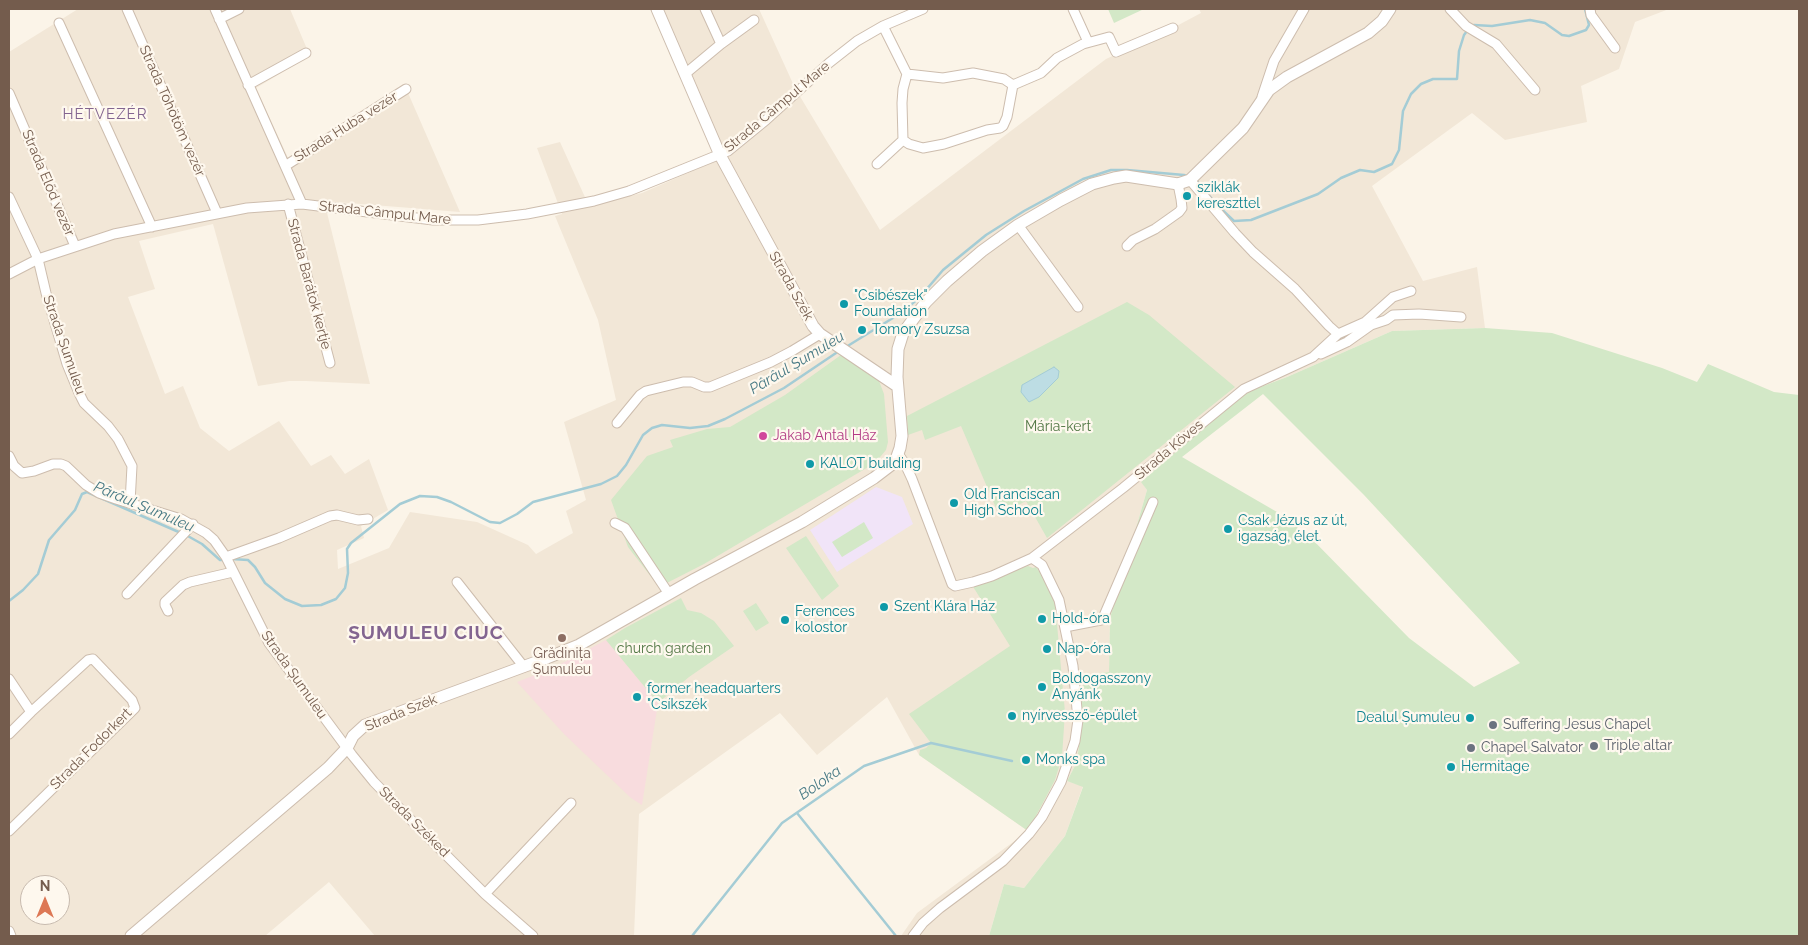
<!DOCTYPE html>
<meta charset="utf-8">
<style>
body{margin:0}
#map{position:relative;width:1808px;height:945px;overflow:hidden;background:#fbf4e8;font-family:Raleway,sans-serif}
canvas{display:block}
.frame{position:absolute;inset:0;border:10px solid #745c4d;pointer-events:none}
.north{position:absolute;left:20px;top:875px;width:50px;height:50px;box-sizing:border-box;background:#fef8ee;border:1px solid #c7baae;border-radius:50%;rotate:0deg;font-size:14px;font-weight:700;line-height:20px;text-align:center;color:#745c4d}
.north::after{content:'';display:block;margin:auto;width:18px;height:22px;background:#dd7855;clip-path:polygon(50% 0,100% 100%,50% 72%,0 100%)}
</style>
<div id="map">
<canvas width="1808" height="945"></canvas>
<div class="frame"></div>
<div class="north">N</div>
</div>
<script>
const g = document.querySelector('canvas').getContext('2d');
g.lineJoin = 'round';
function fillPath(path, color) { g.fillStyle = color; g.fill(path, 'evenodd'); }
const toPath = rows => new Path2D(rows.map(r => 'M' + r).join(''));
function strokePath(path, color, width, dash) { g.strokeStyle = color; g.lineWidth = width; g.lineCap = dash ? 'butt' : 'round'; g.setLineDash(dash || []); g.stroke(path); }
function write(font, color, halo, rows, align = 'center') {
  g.font = font + ' Raleway,sans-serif'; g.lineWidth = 4.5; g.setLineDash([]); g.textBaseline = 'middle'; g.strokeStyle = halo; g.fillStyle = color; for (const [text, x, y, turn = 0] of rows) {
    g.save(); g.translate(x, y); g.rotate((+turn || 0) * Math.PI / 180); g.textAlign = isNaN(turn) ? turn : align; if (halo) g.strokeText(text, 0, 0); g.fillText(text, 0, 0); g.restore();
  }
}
fillPath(toPath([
 [78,9,290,9,310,56,256,88,289,160,405,86,460,212,324,201,370,384,306,381,289,381,258,386,213,224,139,241,155,289,128,297,165,394,183,386,200,428,229,451,279,421,311,466,331,455,345,474,369,459,388,510,361,526,364,538,337,550,338,569,389,548,410,512,477,522,528,545,536,554,573,533,566,511,586,500,564,422,616,400,598,320,555,216,562,214,537,148,560,142,589,206,642,193,711,163,720,155,659,9,759,9,795,88,880,230,1106,59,1171,29,1201,13,1199,9,1669,9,1635,22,1619,69,1581,86,1587,122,1505,140,1472,113,1372,186,1423,281,1477,267,1485,328,1392,331,1287,377,1242,394,1141,481,1147,490,1110,618,1109,672,1084,675,1080,736,1077,762,1067,781,1083,786,1065,836,1024,888,1004,884,989,936,901,936,917,913,1028,831,919,755,887,697,817,755,780,713,639,814,634,936,375,936,329,882,265,936,9,936,9,52],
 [30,885,60,885,60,915,30,915]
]), '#f2e7d7');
fillPath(toPath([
 [876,487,902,497,913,524,837,572,810,530]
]), '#f1e4f8');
fillPath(toPath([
 [606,640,658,703,642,805,631,798,564,734,517,682,553,668]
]), '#f8dcde');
fillPath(toPath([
 [1108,9,1144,9,1114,23],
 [1127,302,1149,315,1235,387,1047,538,1026,501,999,515,961,426,925,440,922,430,908,435,907,416],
 [1485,328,1552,333,1662,368,1697,382,1708,364,1774,392,1799,395,1799,936,989,936,1004,884,1024,888,1065,836,1083,787,1067,781,1077,762,1080,736,1079,696,1082,696,1084,675,1109,672,1110,618,1147,490,1141,482,1242,394,1287,377,1392,331],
 [1263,394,1364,495,1520,663,1474,687,1409,638,1309,536,1277,512,1182,457],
 [841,355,879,381,884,394,888,442,886,450,875,463,704,564,659,587,628,547,611,500,647,456,673,447,670,440,707,429,730,427,785,395],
 [864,522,873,538,842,557,832,542],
 [806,536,839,586,822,600,786,548],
 [1028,566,1033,568,1036,567,1041,574,1055,602,1065,712,1062,757,1055,780,1028,831,919,755,920,750,926,748,931,743,909,714,1010,646,972,585],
 [681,598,687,610,701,613,714,621,734,646,689,677,658,703,606,640,625,628],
 [756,603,769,623,756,631,743,611]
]), '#d3e8c7');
const water = toPath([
 [1054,367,1059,371,1058,378,1039,397,1029,402,1021,392,1022,385,1054,367]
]);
fillPath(water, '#bddde4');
strokePath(water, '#a4ccd5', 1);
strokePath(toPath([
 [1472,27,1474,25,1492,26,1530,20,1545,23,1562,35,1569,36,1586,30,1589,25,1585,9],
 [1196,180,1212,199],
 [1217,205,1234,221,1251,220,1318,194,1341,178,1360,170,1374,172,1392,164,1399,150,1403,111,1411,94,1421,84,1433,79,1457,79,1459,51,1464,35,1467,31],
 [846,347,901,313,920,297,943,270,986,235,1024,211,1083,179,1111,170,1127,170,1184,175,1189,177],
 [186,535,202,544,220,560,224,560],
 [232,559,248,560,255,567,265,583,285,599,302,606,321,605,336,599,345,588,348,573,347,549,351,543,400,504,420,496,437,497,451,502,490,522,500,523,517,514,533,502,601,484,617,476,626,465,643,435,652,428,662,425,690,428,708,426,725,419,784,388,839,351],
 [9,601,23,590,38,574,49,540,75,510,82,494,87,492,181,533],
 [797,813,896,936],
 [692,936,782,823,864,766,931,743,1012,761]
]), '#a4ccd5', 2.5);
const minor = toPath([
 [127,9,217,213],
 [215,9,302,204],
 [1073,9,1088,42],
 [1450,9,1466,26,1496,44,1535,90],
 [1590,9,1591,15,1615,48],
 [219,19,239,9],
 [59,23,152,227],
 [883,26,907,74,903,89,902,103,903,140,909,144,923,148,944,144,987,130,1000,128,1003,126,1007,117,1013,85,1041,73,1057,58,1083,44,1109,37,1116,52,1173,28],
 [721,44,754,20],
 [685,74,721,44,705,9],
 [907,74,943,78,973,73,1004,79,1013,85],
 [248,85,306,53],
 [9,93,75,246],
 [1262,97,1274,61,1304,9],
 [877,164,903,140],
 [285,166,406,89],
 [1190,180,1235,233,1253,252,1295,289,1329,326,1338,334],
 [9,197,38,259,46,293,67,364,79,393,84,403,108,426,118,439,132,466,130,503],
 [288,204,330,363],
 [1018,225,1078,307],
 [1127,246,1133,240,1155,229,1179,212,1182,208,1181,199,1178,184],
 [9,274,38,259,114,234,247,208,302,204,433,220,478,220,527,214,594,201,629,191,728,151,766,120,829,63,857,41,883,26,923,9],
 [1321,354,1347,342,1371,325,1386,320,1393,315,1419,314,1461,317],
 [617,423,640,395,646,391,683,382,692,382,704,387,710,387,771,362,792,351,820,334],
 [899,455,905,464,912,479,952,584,955,586,973,582,992,576,1032,558,1042,565,1059,600,1073,666,1078,720,1075,741,1061,782,1042,817,1029,834,1003,861,940,908,923,923,913,936],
 [9,456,14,466,22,473,34,471,53,464,61,464,66,466,86,485,99,493,116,499,181,519,206,533,214,540,226,557,269,643,352,755,374,782,412,821,485,894,533,936],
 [615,523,625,528,669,594],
 [226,557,279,538,330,516,337,515,358,520,368,519],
 [1032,558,1123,488,1244,389,1313,357,1338,334,1365,322,1393,297,1411,291],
 [457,582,524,667],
 [127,594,193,524],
 [168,611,165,605,165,602,183,585,190,582,233,572],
 [1065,627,1101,620,1103,618,1153,502],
 [9,679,31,712,9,734],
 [9,831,135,708,132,700,93,659,88,660,31,712],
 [485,894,571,803],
 [9,931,11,936]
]);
const tertiary = toPath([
 [657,9,720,155,813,326,820,334,897,386],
 [131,936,328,768,347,748,353,736,365,725,547,658,579,645,695,579,802,522,874,478,895,462,900,448,902,436,897,377,898,349,903,333,926,302,947,281,982,251,1018,225,1061,200,1092,184,1114,178,1126,176,1178,184,1190,180,1243,128,1269,90,1287,77,1368,33,1382,21,1390,9]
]);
strokePath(minor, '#cdbdae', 11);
strokePath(tertiary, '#cdbdae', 13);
strokePath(minor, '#fff', 9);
strokePath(tertiary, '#fff', 11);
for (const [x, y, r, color] of [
 [1187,196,5,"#0f9aa8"],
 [844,304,5,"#0f9aa8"],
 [862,330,5,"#0f9aa8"],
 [763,436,5,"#d1479c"],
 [810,464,5,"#0f9aa8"],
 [954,503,5,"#0f9aa8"],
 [1228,529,5,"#0f9aa8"],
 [884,607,5,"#0f9aa8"],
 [1042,619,5,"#0f9aa8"],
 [785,620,5,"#0f9aa8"],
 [562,638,5,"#8d6e63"],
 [1047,649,5,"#0f9aa8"],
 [1042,687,5,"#0f9aa8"],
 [637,697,5,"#0f9aa8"],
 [1012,716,5,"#0f9aa8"],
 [1470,718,5,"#0f9aa8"],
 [1493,725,5,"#6b7280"],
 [1594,746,5,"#6b7280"],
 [1471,748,5,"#6b7280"],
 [1026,760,5,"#0f9aa8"],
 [1451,767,5,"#0f9aa8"]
]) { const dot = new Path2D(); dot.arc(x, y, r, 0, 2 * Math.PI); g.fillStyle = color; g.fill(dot); strokePath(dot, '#fef8ee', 2); }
write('14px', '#745c4d', '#fef8ee', [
 ["Strada Câmpul Mare",777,107,-40],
 ["Strada Töhötöm vezér",172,111,66],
 ["Strada Huba vezér",346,127,-32],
 ["Strada Előd vezér",48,183,67],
 ["Strada Câmpul Mare",385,213,6],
 ["Strada Barátok kertje",309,284,75],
 ["Strada Szék",791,286,61],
 ["Strada Șumuleu",64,345,71],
 ["Strada Köves",1169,450,-40],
 ["Strada Șumuleu",294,675,55],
 ["Strada Szék",401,713,-22],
 ["Strada Fodorkert",91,749,-45],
 ["Strada Széked",414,822,45]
]);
write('14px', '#0d838f', '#fef8ee', [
 ["sziklák",1197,188],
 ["kereszttel",1197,204],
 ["\"Csibészek\"",854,296],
 ["Foundation",854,312],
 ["Tomory Zsuzsa",872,330],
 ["KALOT building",820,464],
 ["Old Franciscan",964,495],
 ["High School",964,511],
 ["Csak Jézus az út,",1238,521],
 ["igazság, élet.",1238,537],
 ["Szent Klára Ház",894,607],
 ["Ferences",795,612],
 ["kolostor",795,628],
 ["Hold-óra",1052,619],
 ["Nap-óra",1057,649],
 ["Boldogasszony",1052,679],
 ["Anyánk",1052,695],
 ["former headquarters",647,689],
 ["\"Csíkszék",647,705],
 ["nyírvessző-épület",1022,716],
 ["Dealul Șumuleu",1460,718,"right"],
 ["Monks spa",1036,760],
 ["Hermitage",1461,767]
], 'left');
write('14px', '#537846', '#fef8ee', [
 ["Mária-kert",1058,427],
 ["church garden",664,649]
]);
write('14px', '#b23c85', '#fef8ee', [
 ["Jakab Antal Ház",773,436]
], 'left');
write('14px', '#785e54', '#fef8ee', [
 ["Grădinița",562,654],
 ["Șumuleu",562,670]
]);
write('14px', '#5b616d', '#fef8ee', [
 ["Suffering Jesus Chapel",1503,725],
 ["Triple altar",1604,746],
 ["Chapel Salvator",1481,748]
], 'left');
g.letterSpacing = '1px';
write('15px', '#836590', '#fef8ee', [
 ["HÉTVEZÉR",105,114]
]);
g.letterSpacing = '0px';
write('italic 15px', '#487a85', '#fef8ee', [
 ["Pârâul Șumuleu",797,363,-31],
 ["Pârâul Șumuleu",144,507,23],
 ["Boloka",820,783,-35]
]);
g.letterSpacing = '1px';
write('bold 19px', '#836590', '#fef8ee', [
 ["ȘUMULEU CIUC",426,633]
]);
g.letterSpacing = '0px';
</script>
